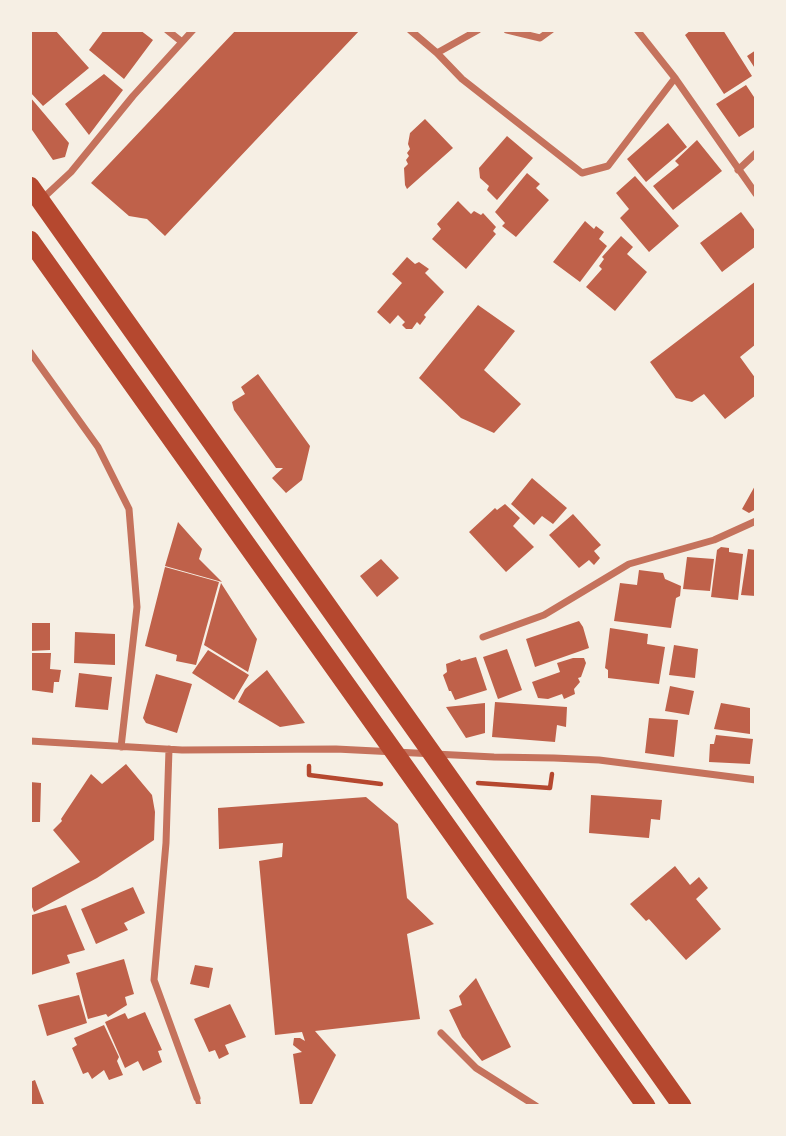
<!DOCTYPE html>
<style>
body{margin:0}
#map{position:relative;width:786px;height:1136px;overflow:hidden;background:#f6efe4;font-family:"Titillium Web",sans-serif}
canvas{display:block}
.frame{position:absolute;inset:0;border:32px solid #f6efe4;pointer-events:none}
</style>
<div id="map">
<canvas width="786" height="1136"></canvas>
<div class="frame"></div>
</div>
<script>
const g = document.querySelector('canvas').getContext('2d');
g.lineJoin = 'round';
function fillPath(path, color) { g.fillStyle = color; g.fill(path, 'evenodd'); }
const toPath = rows => new Path2D(rows.map(r => 'M' + r).join(''));
function strokePath(path, color, width, dash) { g.strokeStyle = color; g.lineWidth = width; g.lineCap = dash ? 'butt' : 'round'; g.setLineDash(dash || []); g.stroke(path); }
fillPath(toPath([
 [30,30,55,30,89,68,43,106,30,92],
 [104,30,140,30,153,40,124,79,89,50],
 [236,30,360,30,165,236,147,219,129,216,91,183],
 [691,30,723,30,752,76,724,94,685,35],
 [756,50,756,70,747,56],
 [104,74,123,90,89,135,65,104],
 [746,85,756,100,756,126,739,137,716,104],
 [30,97,69,143,65,157,53,160,30,127],
 [425,119,453,148,407,189,405,185,404,168,408,164,406,160,409,156,407,153,410,149,408,144,410,133],
 [668,123,687,147,646,182,627,159],
 [507,136,533,158,497,200,487,190,489,186,480,178,479,168],
 [697,140,722,171,673,210,653,186,679,165,675,161],
 [527,173,540,184,536,188,549,200,516,237,502,226,505,223,495,212],
 [635,176,679,226,649,252,620,218,629,209,616,193],
 [458,201,471,214,474,211,481,215,483,213,496,227,493,231,496,234,466,269,432,239,441,229,437,224],
 [741,212,756,232,756,246,722,272,700,243],
 [585,221,594,229,596,226,604,232,599,239,607,246,580,282,553,262],
 [621,236,633,247,627,254,647,272,615,311,586,287,602,269,599,266,604,259,602,257],
 [407,257,415,264,419,262,429,269,425,273,444,292,424,315,426,317,420,325,417,322,412,329,406,329,402,325,405,322,398,315,390,324,377,312,402,283,392,274],
 [756,281,756,344,740,357,756,379,756,395,725,419,704,394,692,402,676,398,650,362],
 [478,305,515,331,484,370,521,404,494,433,461,418,419,378],
 [258,374,310,446,302,480,286,493,272,478,283,468,276,468,234,410,232,402,245,394,241,387],
 [532,478,567,508,553,524,542,516,534,525,511,504],
 [756,484,756,509,749,513,742,509],
 [505,504,520,518,513,526,534,547,506,572,469,532,495,508,497,510],
 [573,514,601,545,594,551,600,558,594,565,589,560,579,568,549,535],
 [178,522,202,549,199,559,222,582,165,566],
 [721,547,729,548,729,552,743,554,738,600,711,597,717,550],
 [748,549,756,550,756,596,741,595],
 [687,557,714,559,710,591,683,589],
 [381,559,399,578,377,597,360,576],
 [165,567,219,582,196,665,176,661,177,655,145,646],
 [639,570,663,573,665,579,681,586,680,596,676,598,671,628,614,621,620,583,637,585],
 [221,583,257,639,248,672,204,645],
 [579,621,583,627,589,648,535,667,526,639],
 [30,623,50,623,50,650,30,651],
 [610,628,648,634,647,644,665,647,659,684,608,678,608,670,605,668],
 [75,632,115,634,115,665,74,663],
 [674,645,698,649,695,678,669,675],
 [507,649,522,690,498,699,483,657],
 [208,650,249,675,234,700,192,673],
 [30,653,51,653,50,669,61,670,59,682,54,682,53,693,31,690],
 [476,657,487,690,455,700,451,691,449,691,443,675,447,672,446,664,460,659,461,661],
 [573,658,584,658,586,663,581,677,578,678,580,682,574,689,575,694,564,699,562,694,548,699,538,698,532,682,560,672,557,663],
 [267,670,305,723,280,727,238,702,245,689],
 [79,673,112,677,108,710,75,707],
 [156,674,192,684,177,733,146,723,143,718],
 [670,686,694,691,689,715,665,711],
 [495,702,567,707,566,727,557,725,555,742,492,737],
 [485,703,485,733,466,738,446,707],
 [721,703,750,708,750,734,714,729],
 [649,718,678,720,674,757,645,753],
 [716,735,753,739,750,764,709,762,710,744,714,744],
 [126,764,152,795,155,812,154,840,97,878,34,912,30,902,30,889,80,862,53,830,62,821,61,819,91,774,102,784],
 [30,782,41,783,40,822,30,822],
 [591,795,662,800,660,820,651,819,649,838,589,833],
 [366,797,398,824,407,898,434,924,407,934,420,1019,315,1031,336,1055,311,1106,303,1106,300,1105,293,1054,302,1052,293,1045,294,1038,300,1038,305,1041,302,1032,275,1035,259,861,282,857,283,843,219,849,218,808],
 [675,866,690,885,699,877,708,888,696,899,721,929,686,960,649,919,646,921,630,904],
 [133,887,145,913,124,923,128,930,96,944,81,909],
 [66,905,85,950,67,955,70,963,31,975,30,909,32,915],
 [124,959,134,994,125,997,127,1005,108,1017,106,1014,88,1019,76,973],
 [195,965,213,968,209,988,190,984],
 [476,978,511,1047,482,1061,462,1037,449,1010,462,1005,459,996],
 [79,995,87,1023,47,1036,38,1005],
 [230,1004,246,1037,225,1045,229,1054,219,1059,215,1050,209,1052,194,1019],
 [145,1012,162,1050,158,1051,162,1062,143,1071,138,1061,125,1068,105,1022,125,1013,128,1019],
 [104,1025,119,1057,117,1061,123,1075,109,1080,104,1070,92,1079,88,1072,83,1074,72,1048,77,1045,74,1038],
 [35,1080,44,1104,30,1106,30,1082]
]), '#bf614a');
strokePath(toPath([
 [309,766,309,775,381,784],
 [478,783,550,788,552,774]
]), '#b5482f', 4.5);
strokePath(toPath([
 [197,1098,199,1106]
]), '#c5725c', 5);
strokePath(toPath([
 [167,30,182,42],
 [410,30,437,53,478,30],
 [507,30,540,38,551,30],
 [637,30,675,78,756,194],
 [437,53,462,79,582,173,608,166,675,78],
 [738,170,756,153],
 [42,199,71,172,133,96,193,30],
 [30,352,98,447,129,509,137,607,121,747],
 [483,637,544,615,629,564,714,540,756,521],
 [30,741,182,750,336,749,494,757,554,758,599,760,756,780],
 [169,749,166,843,154,980,197,1098],
 [441,1033,476,1068,536,1106]
]), '#c5725c', 7);
strokePath(toPath([
 [30,186,682,1106],
 [30,240,646,1106]
]), '#b5482f', 19);
</script>
